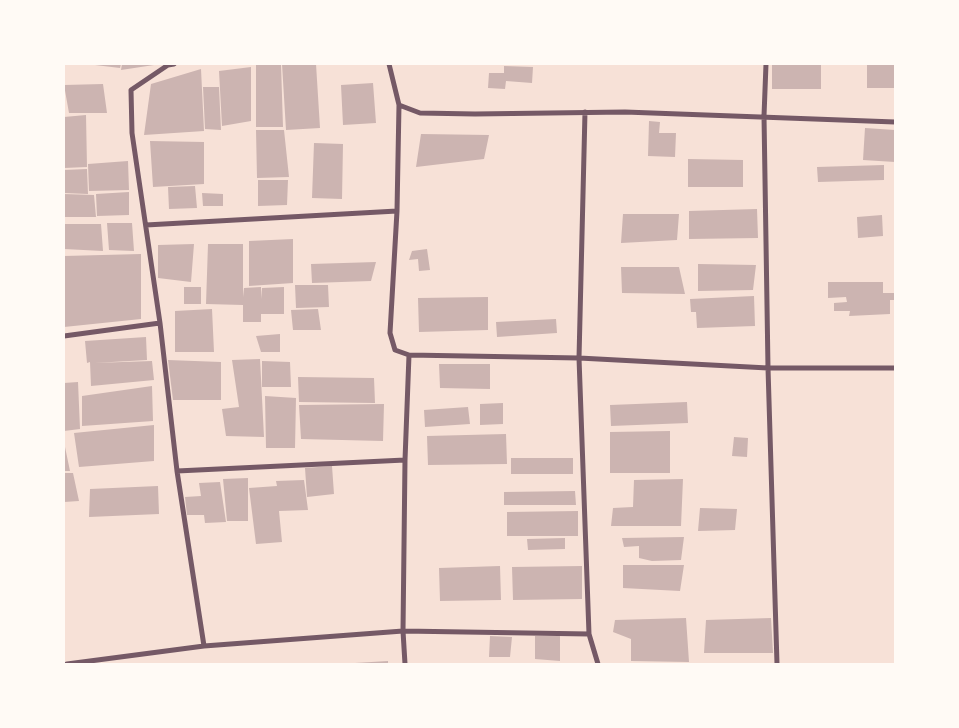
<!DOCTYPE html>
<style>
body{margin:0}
#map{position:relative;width:959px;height:728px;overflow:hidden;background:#f7e1d7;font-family:"IBM Plex Serif",serif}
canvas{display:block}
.frame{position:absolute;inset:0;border:65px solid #fffaf5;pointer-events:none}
</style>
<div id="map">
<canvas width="959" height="728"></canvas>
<div class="frame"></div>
</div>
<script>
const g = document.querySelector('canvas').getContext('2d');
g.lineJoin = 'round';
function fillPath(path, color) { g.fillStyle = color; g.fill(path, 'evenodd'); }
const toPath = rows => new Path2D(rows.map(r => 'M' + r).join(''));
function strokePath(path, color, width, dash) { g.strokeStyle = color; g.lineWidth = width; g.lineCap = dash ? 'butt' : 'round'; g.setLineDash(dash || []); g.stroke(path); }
fillPath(toPath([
 [95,64,121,64,120,68,95,65],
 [122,64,154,64,154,65,121,70],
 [256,64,281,64,283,127,256,127],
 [282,64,316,64,320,128,286,130],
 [772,64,821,64,821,89,772,89],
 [867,64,895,64,895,88,867,88],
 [504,66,533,67,532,83,506,81,505,89,488,88,489,73,504,73],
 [251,67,251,121,222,126,219,71],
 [201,69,204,131,144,135,151,84],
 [373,83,376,123,343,125,341,85],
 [103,84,107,113,69,113,64,85],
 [203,87,219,87,221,130,205,129],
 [86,115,87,167,64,168,64,117],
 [649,121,660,122,659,133,676,133,675,157,648,156],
 [865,128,895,130,895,162,863,160],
 [256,130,284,130,289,177,257,178],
 [421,134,489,135,484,159,416,167],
 [150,141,204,142,204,184,153,187],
 [314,143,343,144,342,199,312,198],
 [688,159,743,160,743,187,688,187],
 [128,161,129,190,89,191,88,164],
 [884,165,884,180,818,182,817,167],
 [87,169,88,194,64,193,64,170],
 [258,180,288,180,287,205,258,206],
 [195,186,197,208,169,209,168,187],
 [129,192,129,215,97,216,96,194],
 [202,193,223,194,223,206,203,206],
 [64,194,94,195,96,217,64,217],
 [757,209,758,238,689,239,689,211],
 [623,214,679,214,677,240,621,243],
 [882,215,883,236,858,238,857,217],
 [107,223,132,223,134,251,109,250],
 [64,224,101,224,103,251,64,249],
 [293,239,293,283,249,286,249,241],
 [194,244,191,282,158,278,158,245],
 [208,244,243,244,243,297,244,288,261,287,261,299,262,288,284,287,284,314,261,314,261,322,243,322,243,305,206,304],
 [427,249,430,270,419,271,418,259,409,260,412,251],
 [141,254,141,319,64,327,64,256],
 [376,262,371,281,312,283,311,264],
 [698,264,756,265,753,290,698,291],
 [621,267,679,267,685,294,622,293],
 [828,282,883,282,883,293,895,293,895,300,890,300,890,314,849,316,850,311,834,311,834,303,847,302,846,297,828,298],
 [295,285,328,285,329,307,296,308],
 [184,287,201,287,201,304,184,304],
 [754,296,755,326,697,328,696,312,691,312,690,299],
 [488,297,488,330,419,332,418,298],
 [212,309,214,352,175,352,175,311],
 [318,309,321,330,293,330,291,310],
 [556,319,557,333,497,337,496,322],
 [280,334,280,352,261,352,256,336],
 [146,337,147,360,94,363,152,361,154,380,91,386,90,362,87,363,85,341],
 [260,359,264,437,226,436,222,409,239,407,232,360],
 [168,360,221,362,221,400,173,400],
 [262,361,290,362,291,387,262,387],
 [439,364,490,364,490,389,440,388],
 [298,377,374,378,375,403,299,402],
 [78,382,80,429,64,431,64,383],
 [152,386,153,421,82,426,82,396],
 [265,396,296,398,295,448,266,448],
 [687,402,688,423,611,426,610,405],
 [503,403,503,424,480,425,480,404],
 [384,404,383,441,301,439,299,405],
 [468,407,470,424,425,427,424,410],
 [154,425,154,461,79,467,74,433],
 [670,431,670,473,610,473,610,432],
 [506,434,507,464,428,465,427,436],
 [734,437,748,438,747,457,732,456],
 [64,447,65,447,70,471,64,471],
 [511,458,573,458,573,474,511,474],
 [332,466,334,494,307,497,305,468],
 [64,473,73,473,79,501,64,502],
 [248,478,248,521,227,521,223,479],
 [683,479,681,526,611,526,613,508,633,507,634,480],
 [304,480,308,510,279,511,282,542,256,544,249,488,277,486,276,481],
 [220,482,226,522,205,523,204,515,187,515,185,497,201,496,199,483],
 [158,486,159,514,89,517,90,489],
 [575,491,576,505,504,505,504,492],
 [700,508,737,509,735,530,698,531],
 [578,511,578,536,507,536,507,512],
 [684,537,681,560,652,561,639,558,639,546,624,547,622,538],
 [565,538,565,549,528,550,527,539],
 [623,565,684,565,680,591,623,588],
 [500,566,501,600,440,601,439,568],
 [582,566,582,599,513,600,512,567],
 [686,618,689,662,631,661,631,639,613,632,615,620],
 [771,618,773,653,704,653,706,620],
 [490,636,512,637,510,657,489,657],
 [535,636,560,636,560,661,535,659],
 [388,661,388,664,355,664,355,663]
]), '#ccb4b1');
strokePath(toPath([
 [389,64,399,105,420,113,475,114,625,112,895,122],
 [766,64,764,116,768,368,777,664],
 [397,211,399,105],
 [146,225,397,211,390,333,395,350,409,355],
 [64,336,160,323,132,133,131,90,168,65,174,64],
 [177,471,405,460],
 [589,634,598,664],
 [204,646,403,631,405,460,409,355,579,358,768,368,895,368],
 [67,664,204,646,177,471,160,323],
 [405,664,403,631,589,634,579,358,585,112]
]), '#755966', 5);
</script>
